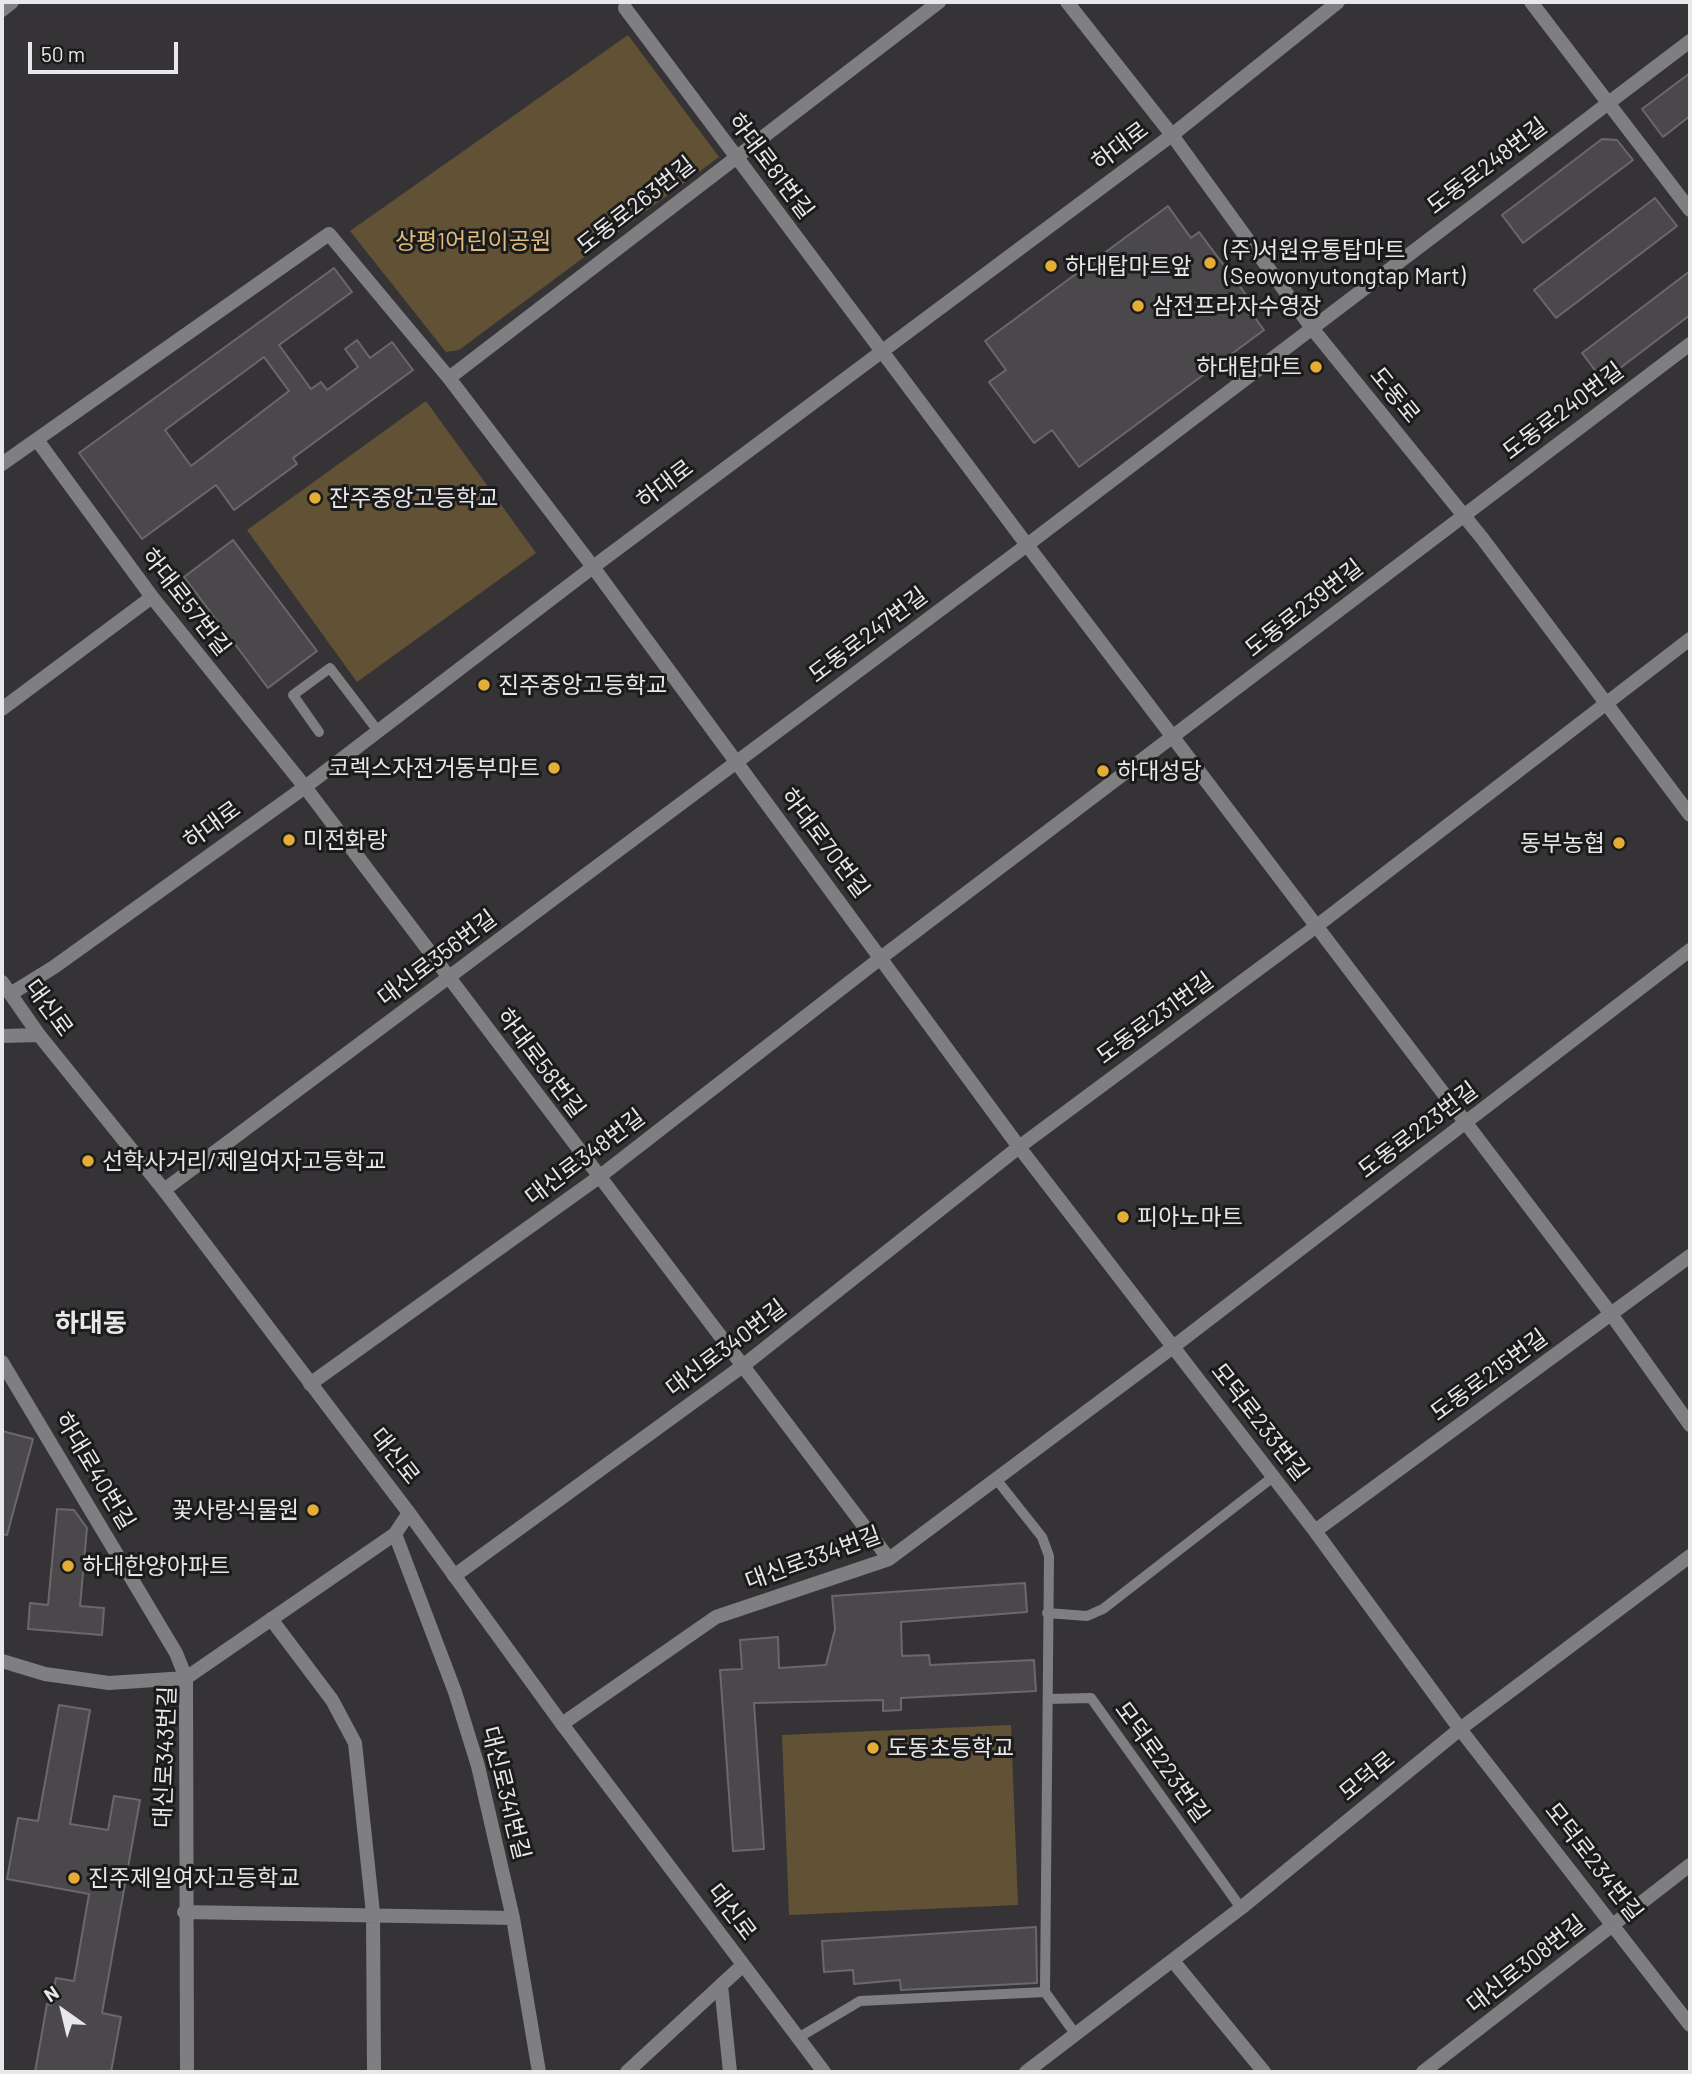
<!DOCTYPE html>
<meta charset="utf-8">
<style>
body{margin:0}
#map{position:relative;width:1692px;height:2074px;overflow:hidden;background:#353336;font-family:Barlow,sans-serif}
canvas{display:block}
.frame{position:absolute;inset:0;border:4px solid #e8e7e9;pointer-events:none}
.north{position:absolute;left:28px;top:1976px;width:70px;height:70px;-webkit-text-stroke:5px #1c1b1c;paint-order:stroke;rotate:326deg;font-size:19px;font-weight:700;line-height:28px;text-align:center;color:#e8e7e9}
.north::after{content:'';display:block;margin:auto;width:24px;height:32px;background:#e8e7e9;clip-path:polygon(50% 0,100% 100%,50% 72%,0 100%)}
.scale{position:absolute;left:28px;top:42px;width:150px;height:32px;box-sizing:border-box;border:4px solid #e8e7e9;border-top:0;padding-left:9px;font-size:21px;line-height:24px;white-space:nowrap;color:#e8e7e9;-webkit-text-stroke:5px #1c1b1c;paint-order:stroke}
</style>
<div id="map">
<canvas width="1692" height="2074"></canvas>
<div class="frame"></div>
<div class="north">N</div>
<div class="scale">50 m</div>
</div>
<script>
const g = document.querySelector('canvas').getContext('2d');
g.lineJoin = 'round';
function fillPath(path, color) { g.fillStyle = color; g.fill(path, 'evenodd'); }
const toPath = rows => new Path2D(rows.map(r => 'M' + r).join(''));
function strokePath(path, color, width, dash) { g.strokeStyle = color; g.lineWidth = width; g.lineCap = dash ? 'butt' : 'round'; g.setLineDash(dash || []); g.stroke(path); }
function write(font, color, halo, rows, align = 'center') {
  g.font = font + ' Barlow,"Noto Sans KR",sans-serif'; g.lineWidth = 6; g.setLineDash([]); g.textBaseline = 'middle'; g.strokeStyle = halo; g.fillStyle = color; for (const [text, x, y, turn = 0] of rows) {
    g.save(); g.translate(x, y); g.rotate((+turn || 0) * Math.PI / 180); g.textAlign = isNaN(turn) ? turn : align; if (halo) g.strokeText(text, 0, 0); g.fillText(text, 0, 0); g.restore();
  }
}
fillPath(toPath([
 [628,35,719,157,459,350,446,352,350,231],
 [426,401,536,553,357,682,247,530],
 [1011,1725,1018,1905,789,1915,782,1735]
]), '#625235');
const building = toPath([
 [1690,73,1690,116,1663,137,1642,109,1690,73],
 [1602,139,1617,140,1633,160,1523,243,1502,215,1602,139],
 [1655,198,1677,226,1556,318,1534,290,1655,198],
 [1168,206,1191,238,1199,232,1250,300,1245,304,1264,330,1079,467,1052,430,1034,443,989,382,1006,370,985,341,1168,206],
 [334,268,352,292,279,345,311,389,321,382,327,390,358,367,345,349,357,340,370,358,392,342,413,370,293,458,297,464,234,510,216,485,142,539,79,453,334,268],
 [264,357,289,391,191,466,165,430,264,357],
 [1690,271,1690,315,1603,381,1582,353,1690,271],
 [233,540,317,651,268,688,184,577,233,540],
 [2,1431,33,1439,7,1535,2,1534,2,1431],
 [57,1509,74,1510,87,1528,80,1606,104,1608,102,1635,28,1629,30,1603,48,1605,57,1509],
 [1025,1583,1027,1612,901,1622,902,1656,929,1655,930,1665,1034,1660,1036,1691,901,1698,901,1710,883,1711,883,1700,754,1703,764,1849,733,1851,720,1670,742,1669,740,1640,778,1637,779,1668,826,1665,835,1629,832,1596,1025,1583],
 [59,1705,90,1710,70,1824,108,1830,114,1796,140,1800,102,2013,121,2017,111,2072,35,2072,47,2004,51,2005,56,1978,74,1981,89,1894,7,1879,18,1818,38,1821,59,1705],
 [1036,1927,1037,1983,901,1990,900,1980,854,1984,853,1970,824,1972,822,1941,1036,1927]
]);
fillPath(building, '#4a484b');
strokePath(building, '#6a686b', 2);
strokePath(toPath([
 [319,732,293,695,330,668,378,731],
 [996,1479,1042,1537,1049,1556,1045,1992,1076,2035],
 [1047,1613,1087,1616,1103,1609,1273,1477],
 [1048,1699,1091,1698,1241,1908],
 [798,2038,860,2001,1045,1992]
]), '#7f7e80', 10);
strokePath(toPath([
 [939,2,449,378,593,567,1019,1147,1315,1531,1460,1729,1690,2025],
 [1067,2,1172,135,1311,327,1482,538,1690,815],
 [1531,2,1690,210],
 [625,8,1027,545,1611,1314,1690,1425],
 [2,10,12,2],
 [37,440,152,597,305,787,889,1559],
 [2,464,329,234,449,378],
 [2,709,152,597],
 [164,1190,1027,545,1690,41],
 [2,1362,176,1653,186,1678,187,2072],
 [310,1384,599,1177,882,957,1690,344],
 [1315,1531,1690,1256],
 [395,1534,455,1692,478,1766,513,1918,539,2072],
 [454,1576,744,1365,1019,1147,1318,925,1690,639],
 [271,1619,332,1700,355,1743,373,1913,374,2072],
 [2,1661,45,1674,109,1683,186,1678],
 [186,1678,395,1534,409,1513],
 [562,1724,716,1617,889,1559,1173,1347,1690,950],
 [184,1912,513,1918],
 [1173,1961,1264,2072],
 [721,1985,730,2072],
 [627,2072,743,1965],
 [1423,2072,1690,1865]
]), '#7f7e80', 14);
strokePath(toPath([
 [2,982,39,1035,164,1190,409,1513,562,1724,824,2072],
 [12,993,54,967,305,787,593,567,1172,135,1338,2],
 [2,1036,39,1035],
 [1026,2072,1241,1908,1460,1729,1690,1556]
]), '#7f7e80', 14);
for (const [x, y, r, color] of [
 [1210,263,7,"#e4ad35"],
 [1051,266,7,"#e4ad35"],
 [1138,306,7,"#e4ad35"],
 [1316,367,7,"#e4ad35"],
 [315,498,7,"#e4ad35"],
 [484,685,7,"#e4ad35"],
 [554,768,7,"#e4ad35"],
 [1103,771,7,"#e4ad35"],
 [289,840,7,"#e4ad35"],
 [1619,843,7,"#e4ad35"],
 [88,1161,7,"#e4ad35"],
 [1123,1217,7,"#e4ad35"],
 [313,1510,7,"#e4ad35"],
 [68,1566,7,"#e4ad35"],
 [873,1748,7,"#e4ad35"],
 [74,1878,7,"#e4ad35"]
]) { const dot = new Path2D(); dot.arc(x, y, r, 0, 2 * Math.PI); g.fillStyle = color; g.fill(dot); strokePath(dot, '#1c1b1c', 2.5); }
write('23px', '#e8e7e9', '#1c1b1c', [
 ["하대로",1120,146,-37],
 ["하대로81번길",771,166,53],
 ["도동로248번길",1487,166,-37],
 ["도동로263번길",636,205,-38],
 ["도동로",1395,395,51],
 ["도동로240번길",1563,411,-37],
 ["하대로",665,484,-37],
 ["하대로57번길",186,602,52],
 ["도동로239번길",1304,608,-38],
 ["도동로247번길",868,635,-37],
 ["하대로",212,825,-36],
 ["하대로70번길",825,843,53],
 ["대신로356번길",437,958,-37],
 ["대신로",49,1008,54],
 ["도동로231번길",1155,1018,-36],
 ["하대로58번길",541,1063,53],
 ["도동로223번길",1418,1130,-37],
 ["대신로348번길",585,1157,-37],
 ["대신로340번길",726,1348,-37],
 ["도동로215번길",1489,1375,-36],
 ["모덕로233번길",1260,1422,52],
 ["대신로",395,1456,52],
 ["하대로40번길",95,1471,59],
 ["대신로334번길",813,1558,-20],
 ["대신로343번길",165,1757,-88],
 ["모덕로223번길",1162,1762,54],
 ["모덕로",1367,1776,-39],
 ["대신로341번길",506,1793,76],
 ["모덕로234번길",1594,1862,52],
 ["대신로",732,1912,53],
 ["대신로308번길",1526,1964,-38]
]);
write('23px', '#debc7d', '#1c1b1c', [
 ["상평1어린이공원",473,241]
]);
write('23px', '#e8e7e9', '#1c1b1c', [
 ["(주)서원유통탑마트",1224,250],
 ["(Seowonyutongtap Mart)",1224,276],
 ["하대탑마트앞",1065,266],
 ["삼전프라자수영장",1152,306],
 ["하대탑마트",1302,367,"right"],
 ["잔주중앙고등학교",329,498],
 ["진주중앙고등학교",498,685],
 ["코렉스자전거동부마트",540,768,"right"],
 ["하대성당",1117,771],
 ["미전화랑",303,840],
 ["동부농협",1605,843,"right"],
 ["선학사거리/제일여자고등학교",102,1161],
 ["피아노마트",1137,1217],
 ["꽃사랑식물원",299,1510,"right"],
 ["하대한양아파트",82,1566],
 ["도동초등학교",887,1748],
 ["진주제일여자고등학교",88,1878]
], 'left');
write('bold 26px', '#e8e7e9', '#1c1b1c', [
 ["하대동",91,1323]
]);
</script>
